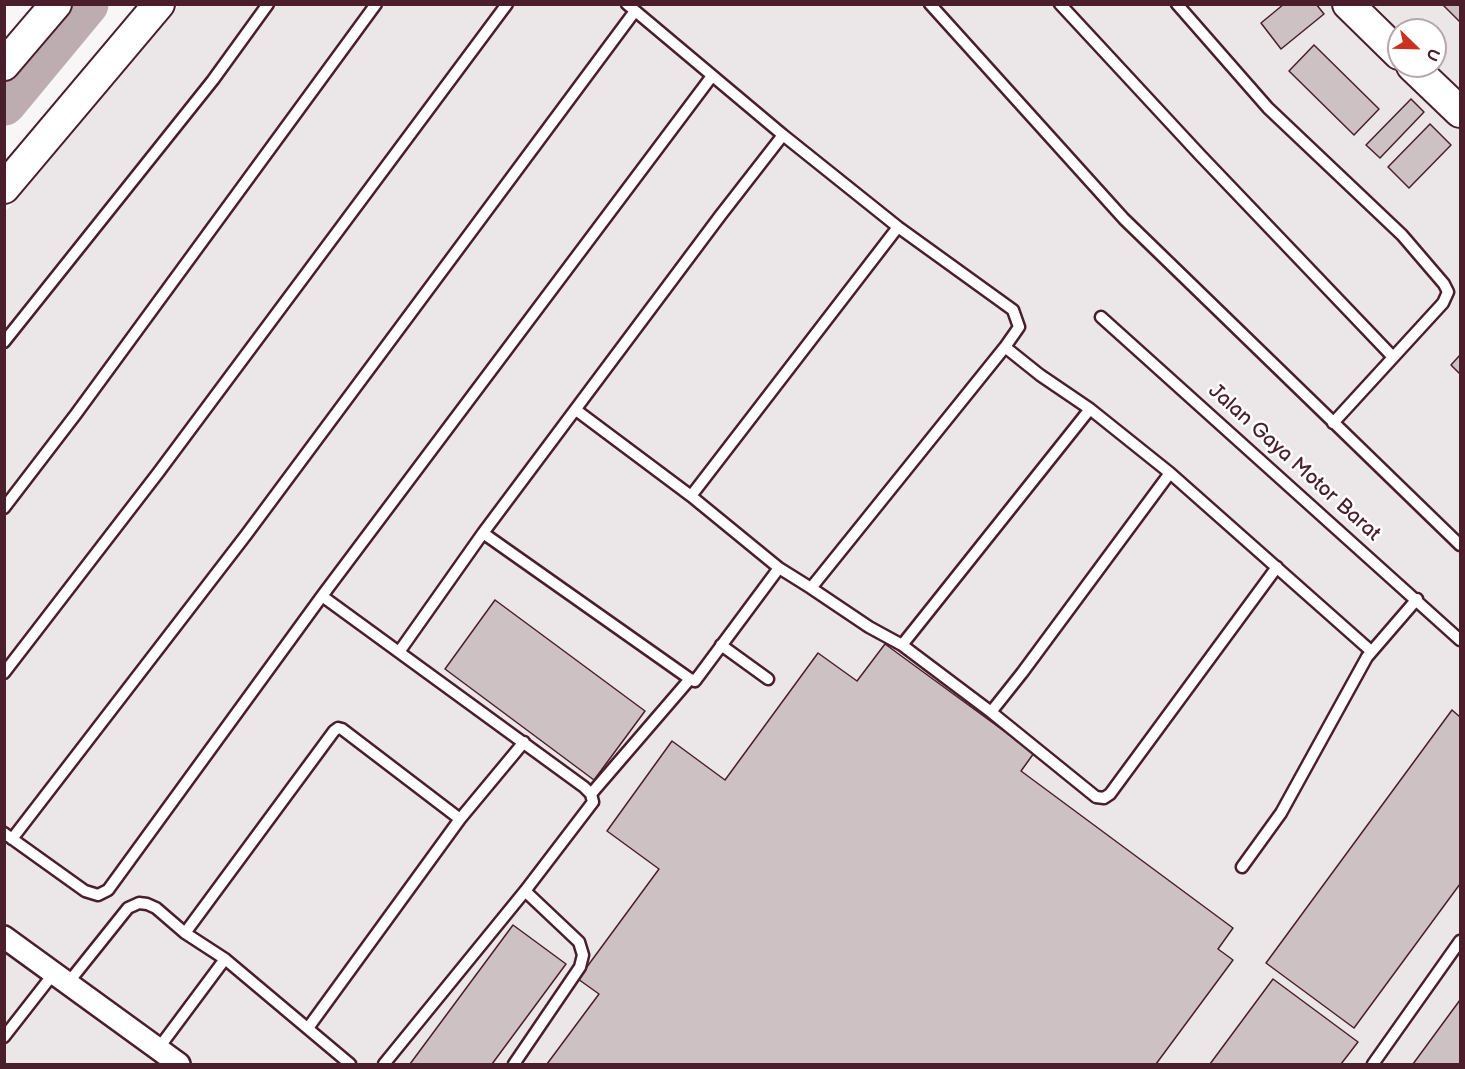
<!DOCTYPE html>
<style>
body{margin:0}
#map{position:relative;width:1465px;height:1069px;overflow:hidden;background:#f8f6f7;font-family:"Balsamiq Sans",sans-serif}
canvas{display:block}
.frame{position:absolute;inset:0;border:6px solid #4a1f2b;pointer-events:none}
.north{position:absolute;left:1387px;top:18px;width:60px;height:60px;box-sizing:border-box;background:#fff;border:2px solid #b7a5aa;border-radius:50%;rotate:113deg;font-size:16px;font-weight:700;line-height:24px;text-align:center;color:#4a1f2b}
.north::after{content:'';display:block;margin:auto;width:21px;height:27px;background:#c8321e;clip-path:polygon(50% 0,100% 100%,50% 72%,0 100%)}
</style>
<div id="map">
<canvas width="1465" height="1069"></canvas>
<div class="frame"></div>
<div class="north">U</div>
</div>
<script>
const g = document.querySelector('canvas').getContext('2d');
g.lineJoin = 'round';
function fillPath(path, color) { g.fillStyle = color; g.fill(path, 'evenodd'); }
const toPath = rows => new Path2D(rows.map(r => 'M' + r).join(''));
function strokePath(path, color, width, dash) { g.strokeStyle = color; g.lineWidth = width; g.lineCap = dash ? 'butt' : 'round'; g.setLineDash(dash || []); g.stroke(path); }
function write(font, color, halo, rows, align = 'center') {
  g.font = font + ' "Balsamiq Sans",sans-serif'; g.lineWidth = 5; g.setLineDash([]); g.textBaseline = 'middle'; g.strokeStyle = halo; g.fillStyle = color; for (const [text, x, y, turn = 0] of rows) {
    g.save(); g.translate(x, y); g.rotate((+turn || 0) * Math.PI / 180); g.textAlign = isNaN(turn) ? turn : align; if (halo) g.strokeText(text, 0, 0); g.fillText(text, 0, 0); g.restore();
  }
}
fillPath(toPath([
 [179,5,1460,5,1460,1064,5,1064,5,212],
 [1399,30,1435,30,1435,66,1399,66]
]), '#ebe6e8');
strokePath(toPath([
 [4,103,86,4]
]), '#bdadb0', 45);
const building = toPath([
 [1284,4,1316,4,1324,14,1281,49,1261,23,1284,4],
 [1442,4,1460,4,1460,22,1442,4],
 [1314,45,1379,109,1354,135,1289,71,1314,45],
 [1411,99,1424,112,1380,158,1366,145,1411,99],
 [1430,124,1451,145,1409,188,1388,167,1430,124],
 [1460,355,1460,374,1451,365,1460,355],
 [495,600,645,711,594,780,445,669,495,600],
 [885,644,1034,753,1021,771,1233,928,1218,949,1233,960,1156,1064,547,1064,599,994,578,979,659,869,607,831,672,741,725,780,818,653,857,681,885,644],
 [1452,710,1460,717,1460,884,1354,1028,1266,963,1452,710],
 [513,925,566,964,492,1064,410,1064,513,925],
 [1273,979,1358,1042,1341,1064,1210,1064,1273,979],
 [1460,1000,1460,1064,1413,1064,1460,1000]
]);
fillPath(building, '#cdc1c4');
strokePath(building, '#4a1f2b', 1.5);
const lane = toPath([
 [930,4,1124,219,1460,545],
 [1060,4,1201,156,1392,356],
 [1177,4,1268,108,1402,235,1444,284,1448,292,1443,303,1333,423],
 [1101,317,1460,640],
 [4,342,213,80,268,4],
 [1005,347,1040,375,1090,409,1170,473,1371,651],
 [576,410,691,496,779,568,811,588,1005,347,1019,327,1013,310,898,227,783,135,627,4],
 [691,496,898,227],
 [4,508,76,414,376,4],
 [483,533,690,679],
 [811,588,869,627,902,645,991,712,1022,673,1170,473],
 [322,596,584,787,591,794,593,802,525,891,384,1064],
 [721,645,768,679],
 [902,645,1090,409],
 [399,652,483,533,720,216,783,135],
 [4,673,158,473,507,4],
 [991,712,1096,797,1104,798,1110,794,1277,567],
 [591,794,690,679,695,681,779,568],
 [4,833,85,891,98,895,108,890,322,596,712,76],
 [12,839,246,535,635,11],
 [1242,867,1281,813,1367,657,1417,599],
 [185,933,334,731,338,728,342,729,460,819],
 [68,983,128,908,139,903,147,904,156,908,185,933,225,959,350,1064],
 [308,1028,460,819,524,742],
 [4,1037,54,973],
 [158,1049,225,959],
 [514,1064,580,967,583,955,579,942,525,891],
 [1373,1064,1460,941]
]);
const street = toPath([
 [4,937,179,1064]
]);
const secondary = toPath([
 [1348,4,1399,54],
 [4,65,56,4],
 [1412,66,1460,112],
 [4,188,159,4]
]);
strokePath(lane, '#4a1f2b', 15);
strokePath(street, '#4a1f2b', 26);
strokePath(secondary, '#4a1f2b', 34);
strokePath(lane, '#fff', 10);
strokePath(street, '#fff', 21);
strokePath(secondary, '#fff', 30);
write('21px', '#4a1f2b', '#fff', [
 ["Jalan Gaya Motor Barat",1294,463,42]
]);
</script>
